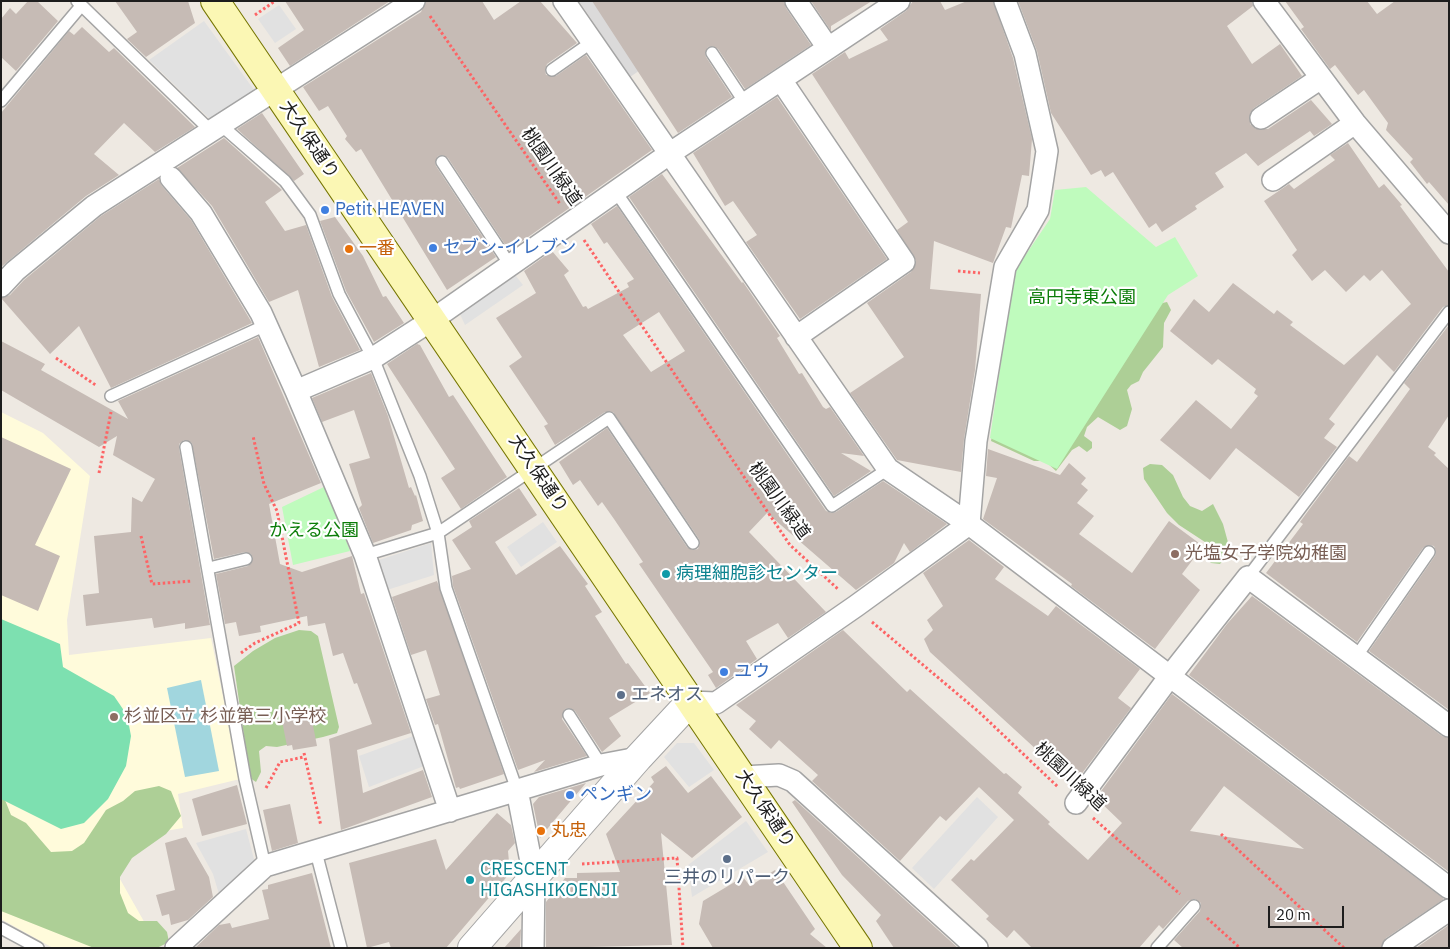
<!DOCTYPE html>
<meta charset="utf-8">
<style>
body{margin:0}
#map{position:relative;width:1450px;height:949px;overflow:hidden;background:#eee9e2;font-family:"IBM Plex Sans",sans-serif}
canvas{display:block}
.frame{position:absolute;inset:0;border:2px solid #1d1d1d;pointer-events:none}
.scale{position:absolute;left:1268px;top:906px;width:76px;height:22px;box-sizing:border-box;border:2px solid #1d1d1d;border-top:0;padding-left:6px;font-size:15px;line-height:18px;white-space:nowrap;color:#1d1d1d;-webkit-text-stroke:4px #fff;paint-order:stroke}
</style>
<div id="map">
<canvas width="1450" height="949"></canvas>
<div class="frame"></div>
<div class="scale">20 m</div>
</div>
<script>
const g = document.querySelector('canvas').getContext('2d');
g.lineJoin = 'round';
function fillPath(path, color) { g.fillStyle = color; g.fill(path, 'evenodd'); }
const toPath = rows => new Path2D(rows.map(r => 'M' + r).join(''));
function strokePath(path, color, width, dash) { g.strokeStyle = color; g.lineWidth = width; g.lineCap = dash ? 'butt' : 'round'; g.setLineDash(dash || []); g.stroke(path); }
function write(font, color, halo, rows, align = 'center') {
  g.font = font + ' "IBM Plex Sans","Noto Sans JP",sans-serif'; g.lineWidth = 4.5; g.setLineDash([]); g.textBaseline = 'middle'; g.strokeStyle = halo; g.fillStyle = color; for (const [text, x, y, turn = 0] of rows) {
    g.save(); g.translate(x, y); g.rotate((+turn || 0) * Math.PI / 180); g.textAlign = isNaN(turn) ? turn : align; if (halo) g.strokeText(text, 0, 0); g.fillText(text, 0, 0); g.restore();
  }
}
fillPath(toPath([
 [579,1,704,1,715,19,630,77]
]), '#dbdada');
fillPath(toPath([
 [1,412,43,433,90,476,67,620,69,655,211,638,240,779,178,794,183,828,99,842,159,948,53,948,1,919]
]), '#fffbdb');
fillPath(toPath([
 [1167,302,1171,310,1164,323,1163,347,1143,372,1139,381,1131,385,1127,390,1132,409,1127,426,1120,430,1098,417,1087,427,1084,436,1092,442,1092,448,1087,452,1079,446,1072,450,1056,471,1045,461,1034,461,991,441,994,425,1158,304],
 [1150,464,1162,465,1173,475,1183,497,1190,506,1202,511,1213,504,1223,524,1229,546,1227,555,1220,564,1211,563,1204,556,1208,544,1179,525,1167,513,1144,479,1143,468],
 [299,630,311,631,318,636,339,727,337,733,323,737,277,747,266,746,259,751,261,772,256,782,250,778,234,666,253,651,275,638],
 [159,786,171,791,181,816,166,834,132,858,120,877,120,893,128,913,139,921,157,921,167,932,169,942,157,948,94,948,1,911,1,790,11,815,26,823,51,852,72,851,84,843,106,810,123,801,135,791]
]), '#adcf96');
fillPath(toPath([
 [1086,187,1156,247,1175,237,1198,276,1168,295,1057,469,990,438,1014,272,1050,219,1055,190],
 [326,486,350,551,293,565,282,507]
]), '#bffbbd');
fillPath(toPath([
 [1,619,60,644,63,667,114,696,127,715,131,736,126,766,108,799,84,823,61,829,1,799]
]), '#7de0b0');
fillPath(toPath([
 [279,5,296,29,275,43,258,19],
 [204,21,257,94,214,123,149,60],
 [512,271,523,285,465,325,458,310],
 [543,522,557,542,521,567,507,547],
 [431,543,434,575,387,590,379,560],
 [416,735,424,766,369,787,359,756],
 [677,743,694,743,714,770,689,787,664,757],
 [977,797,998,817,934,889,912,868],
 [746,821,768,852,692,897,688,865],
 [246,829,255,863,219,894,213,874,196,843]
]), '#e1e1e1');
fillPath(toPath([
 [201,680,219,771,185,777,167,688]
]), '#a1d6de');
fillPath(toPath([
 [28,1,37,1,58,21,16,71,1,57,1,19,10,8,16,14],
 [115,1,188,1,195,23,146,57,127,39,137,32],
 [285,1,390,1,290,66,278,48,304,30],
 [426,1,482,1,494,20,521,1,540,1,577,43,547,64,545,70,546,75,556,76,586,55,652,150,511,249,508,249,448,158,442,155,438,156,435,162,436,166,496,257,447,290,361,149,356,152,345,139,347,136,328,106,319,111,303,87,421,12],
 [592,1,784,1,786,8,811,45,745,89,718,49,712,46,708,47,705,53,706,57,732,97,678,133],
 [811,1,872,1,831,26,831,31],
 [913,1,940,1,945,10,967,1,993,1,1013,58,1032,139,1029,176,1022,175,1011,228,1006,227,993,263,934,241,930,289,981,294,975,370,964,439,961,472,897,460,850,393,904,357,867,303,911,272,916,261,897,230,908,222,812,74,845,52,849,59,888,40,880,29,906,11],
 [1018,1,1252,1,1253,6,1227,26,1252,64,1280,44,1302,76,1254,108,1250,113,1250,124,1256,129,1268,129,1311,100,1332,124,1314,136,1310,131,1258,166,1246,153,1215,173,1224,187,1195,206,1197,209,1162,232,1156,223,1149,228,1113,172,1105,177,1101,170,1091,175,1051,113,1037,51],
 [1285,1,1367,1,1377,14,1395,1,1449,1,1449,205,1429,182,1427,184,1410,162,1413,159,1386,130,1388,123,1364,90,1358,95,1335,65,1330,69,1301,29,1304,27],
 [82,27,109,52,114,48,195,127,155,152,124,123,94,154,119,175,86,196,1,267,1,113,69,31,74,35],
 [777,97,887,259,800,319,746,242,757,235,733,201,725,206,693,153],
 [262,113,304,174,294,181,237,129],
 [224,138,282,190,265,202,285,231,306,225,332,297,360,350,319,367,298,290,269,302,212,206,177,168],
 [1348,143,1379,188,1384,184,1402,205,1400,206,1449,272,1449,305,1443,307,1394,372,1377,355,1329,419,1335,424,1324,438,1337,447,1299,497,1236,448,1210,480,1160,440,1196,400,1231,429,1258,396,1254,393,1256,389,1218,359,1212,365,1170,331,1194,299,1209,312,1233,283,1274,314,1277,310,1293,322,1290,325,1344,365,1411,304,1382,270,1370,281,1364,275,1346,292,1325,270,1312,281,1292,255,1297,250,1264,201,1289,184,1294,189,1335,160,1330,155],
 [662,174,742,283,743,282,780,336,777,338,799,374,802,373,823,407,826,409,830,407,864,456,841,453,871,471,834,496,629,197],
 [159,179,162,186,191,220,252,323,111,388,79,326,50,354,1,298,10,295,24,280,101,216],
 [617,206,826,511,832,513,836,512,883,481,947,524,910,552,904,543,894,563,856,590,767,513,749,532,826,612,788,638,778,623,746,641,757,659,716,688,708,675,713,672,639,564,643,562,614,519,602,502,598,506,580,480,573,485,559,462,607,428,687,547,693,550,698,549,700,543,699,539,613,412,605,412,555,445,544,426,548,424,509,366,522,357,496,318,536,293,524,271,552,251,569,271,564,275,583,307,586,306,588,309,629,287,627,283,634,279,607,242,604,244,591,224],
 [659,312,685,351,651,372,623,335],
 [335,217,363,256,383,297,386,296,404,323,374,342,346,291,320,221],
 [1449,325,1449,415,1428,447,1436,453,1434,455,1449,469,1449,710,1369,651,1435,556,1436,552,1434,546,1429,545,1423,548,1357,642,1266,573,1303,524,1300,522,1311,507,1349,456,1357,462,1410,389,1404,383],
 [258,337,321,483,269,504,280,564,302,572,352,556,361,594,364,593,411,733,357,750,363,793,423,770,432,797,341,830,329,739,372,724,357,683,354,684,343,653,333,656,325,623,308,626,307,616,260,626,261,632,239,636,236,622,225,624,216,574,248,566,253,558,251,554,245,552,214,559,192,443,184,440,179,444,179,448,210,625,185,629,185,623,154,628,152,618,86,626,83,595,99,593,94,536,131,532,132,497,142,502,155,479,113,455,117,436,99,447,1,390,1,341,45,364,41,370,128,419,118,401],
 [417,344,420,345,449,397,453,395,507,477,461,509,441,478,455,469,387,364],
 [371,373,388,416,409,488,411,487,415,496,416,495,423,521,412,525,411,530,373,543,359,508,362,505,349,464,370,458,354,410,322,422,312,398],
 [1,437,71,469,35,545,60,556,38,611,1,595],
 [988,449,1060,475,1069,463,1086,478,1081,484,1088,490,1077,503,1094,516,1079,534,1132,573,1169,521,1203,546,1182,574,1200,590,1155,649,1071,586,1072,584,983,519,997,478,986,476],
 [519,488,537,515,495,542,516,575,560,546,588,584,585,586,602,612,595,616,626,664,628,663,650,693,609,718,621,736,602,752,575,711,569,708,565,709,562,719,587,756,534,772,545,760,518,770,453,586,452,576,471,569,452,540,472,527,469,521],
 [969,540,1004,567,995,579,1048,616,1056,606,1140,669,1118,698,1131,708,1074,784,930,652,924,639,933,630,927,620,943,606,923,573],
 [437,581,504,774,460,789,459,787,456,788,438,724,435,725,426,699,440,695,426,650,411,655,392,597],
 [1252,596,1442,736,1449,738,1449,872,1189,675,1227,624],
 [843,630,907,692,910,689,1004,774,1006,773,1022,787,1018,793,1050,822,1048,824,1088,860,1122,823,1096,798,1172,694,1444,899,1386,938,1381,948,1183,948,1174,940,1200,911,1201,903,1195,899,1188,901,1163,929,1159,925,1139,948,1032,948,1014,930,1007,938,986,919,989,916,951,880,971,859,974,861,1014,820,979,787,946,821,940,816,900,861,812,781,818,775,779,740,771,749,749,729,756,721,736,705],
 [1224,786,1304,849,1190,831],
 [310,710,317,746,293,750,292,745,287,746,281,716],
 [666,766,688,793,711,776,742,817,692,858,661,833,672,945,546,948,546,902,565,878,577,878,577,873,620,872,606,834,654,782,651,777],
 [586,783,552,823,540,838,533,804,539,797],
 [237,785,247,824,202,836,192,799],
 [795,800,958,948,894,948,876,921,881,915,842,875,792,802],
 [290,804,298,843,272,851,263,810],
 [497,813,511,825,515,843,508,851,510,873,446,948,391,948,389,942,367,948,349,863,436,839,446,870],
 [186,837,209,877,213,897,188,920,171,925,169,914,162,916,156,895,175,890,165,843],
 [775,870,815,929,810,934,827,948,713,948,699,924,703,901,743,877,750,886],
 [312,873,331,948,195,948,219,925,230,923,232,928,269,919,262,890,268,889,268,885],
 [1449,925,1449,948,1416,948],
 [521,929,520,948,504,948]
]), '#c6bbb5');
const service = toPath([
 [77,1,211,131],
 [712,53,745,103],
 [552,70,592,42],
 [1,101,81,6],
 [222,126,285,181,310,215,339,294,373,358,420,476,438,533,446,588,517,790],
 [442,162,510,265],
 [616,192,832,506,888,469],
 [111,396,266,325],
 [186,447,245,779,265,866],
 [365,555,438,533,609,418,693,543],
 [209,568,246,559],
 [1248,577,1449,312],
 [1356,657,1429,552],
 [569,715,601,765],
 [316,852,341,948],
 [1,928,38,948],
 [1157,948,1194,906]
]);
const minor = toPath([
 [564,1,888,469,969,524,1449,888],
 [796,1,828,48],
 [1264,1,1355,123,1449,233],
 [781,80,904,262,796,337],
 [1261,118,1321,78],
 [171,178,201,213,261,313,296,391,365,555,450,811],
 [1273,180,1355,123],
 [1,286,15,271,94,206,414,1],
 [296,391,373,358,432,320,669,154,899,1],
 [690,702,716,703,856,606,969,524,976,441,1005,267,1038,210,1047,151,1025,54,1005,1],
 [743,777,779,775,793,781,977,948],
 [517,790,534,877,533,948],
 [1076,803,1170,676,1248,577,1449,726],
 [176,948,265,866,601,765,638,758],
 [1393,948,1449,910]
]);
const tertiary = toPath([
 [472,948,638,758,690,702]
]);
const secondary = toPath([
 [215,1,858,948]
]);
strokePath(service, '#a4a4a4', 14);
strokePath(minor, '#a4a4a4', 24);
strokePath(tertiary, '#a4a4a4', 30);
strokePath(secondary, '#767602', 30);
strokePath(toPath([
 [255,15,275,1],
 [430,16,560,204],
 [584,240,790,545,839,590],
 [958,271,980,273],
 [56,358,97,386],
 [99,473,111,412],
 [141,536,152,584,192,581],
 [872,622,979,712,1058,787],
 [241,653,255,643,299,623,277,511,264,484,253,436],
 [304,753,321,826],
 [266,788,280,762,304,757],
 [1093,818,1180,894],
 [1221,834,1344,948],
 [582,864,677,858,683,948],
 [1207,918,1240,948]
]), '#fd6465', 3, [2.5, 2.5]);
strokePath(service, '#fff', 11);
strokePath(minor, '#fff', 21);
strokePath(tertiary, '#fff', 28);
strokePath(secondary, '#fbf7b4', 28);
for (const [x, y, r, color] of [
 [325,210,5,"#3f7fe0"],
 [433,248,5,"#3f7fe0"],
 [349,249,5,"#e8710a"],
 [1175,554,5,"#8d6e63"],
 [666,574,5,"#0f9aa8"],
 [724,672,5,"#3f7fe0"],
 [621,695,5,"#5c6f8a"],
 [114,717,5,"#8d6e63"],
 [570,795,5,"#3f7fe0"],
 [541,831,5,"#e8710a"],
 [727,859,5,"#5c6f8a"],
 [470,880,5,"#0f9aa8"]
]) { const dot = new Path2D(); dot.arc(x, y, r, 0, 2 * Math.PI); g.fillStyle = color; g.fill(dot); strokePath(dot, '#fff', 2); }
write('18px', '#1d1d1d', '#fff', [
 ["大久保通り",309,140,56],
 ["桃園川緑道",551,167,55],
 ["大久保通り",538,474,56],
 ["桃園川緑道",779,501,54],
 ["桃園川緑道",1070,777,43],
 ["大久保通り",765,809,56]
]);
write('18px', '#366cbe', '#fff', [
 ["Petit HEAVEN",335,210],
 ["セブン-イレブン",443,248],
 ["ユウ",734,672],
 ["ペンギン",580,795]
], 'left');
write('18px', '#c56008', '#fff', [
 ["一番",359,249],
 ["丸忠",551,831]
], 'left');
write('18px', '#0b7d08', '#fff', [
 ["高円寺東公園",1082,298],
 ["かえる公園",314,531]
]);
write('18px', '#785e54', '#fff', [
 ["光塩女子学院幼稚園",1185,554],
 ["杉並区立 杉並第三小学校",124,717]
], 'left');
write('18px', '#0d838f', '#fff', [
 ["病理細胞診センター",676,574],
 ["CRESCENT",480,870],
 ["HIGASHIKOENJI",480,891]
], 'left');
write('18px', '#4e5e75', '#fff', [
 ["エネオス",631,695],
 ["三井のリパーク",727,878,"center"]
], 'left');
</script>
